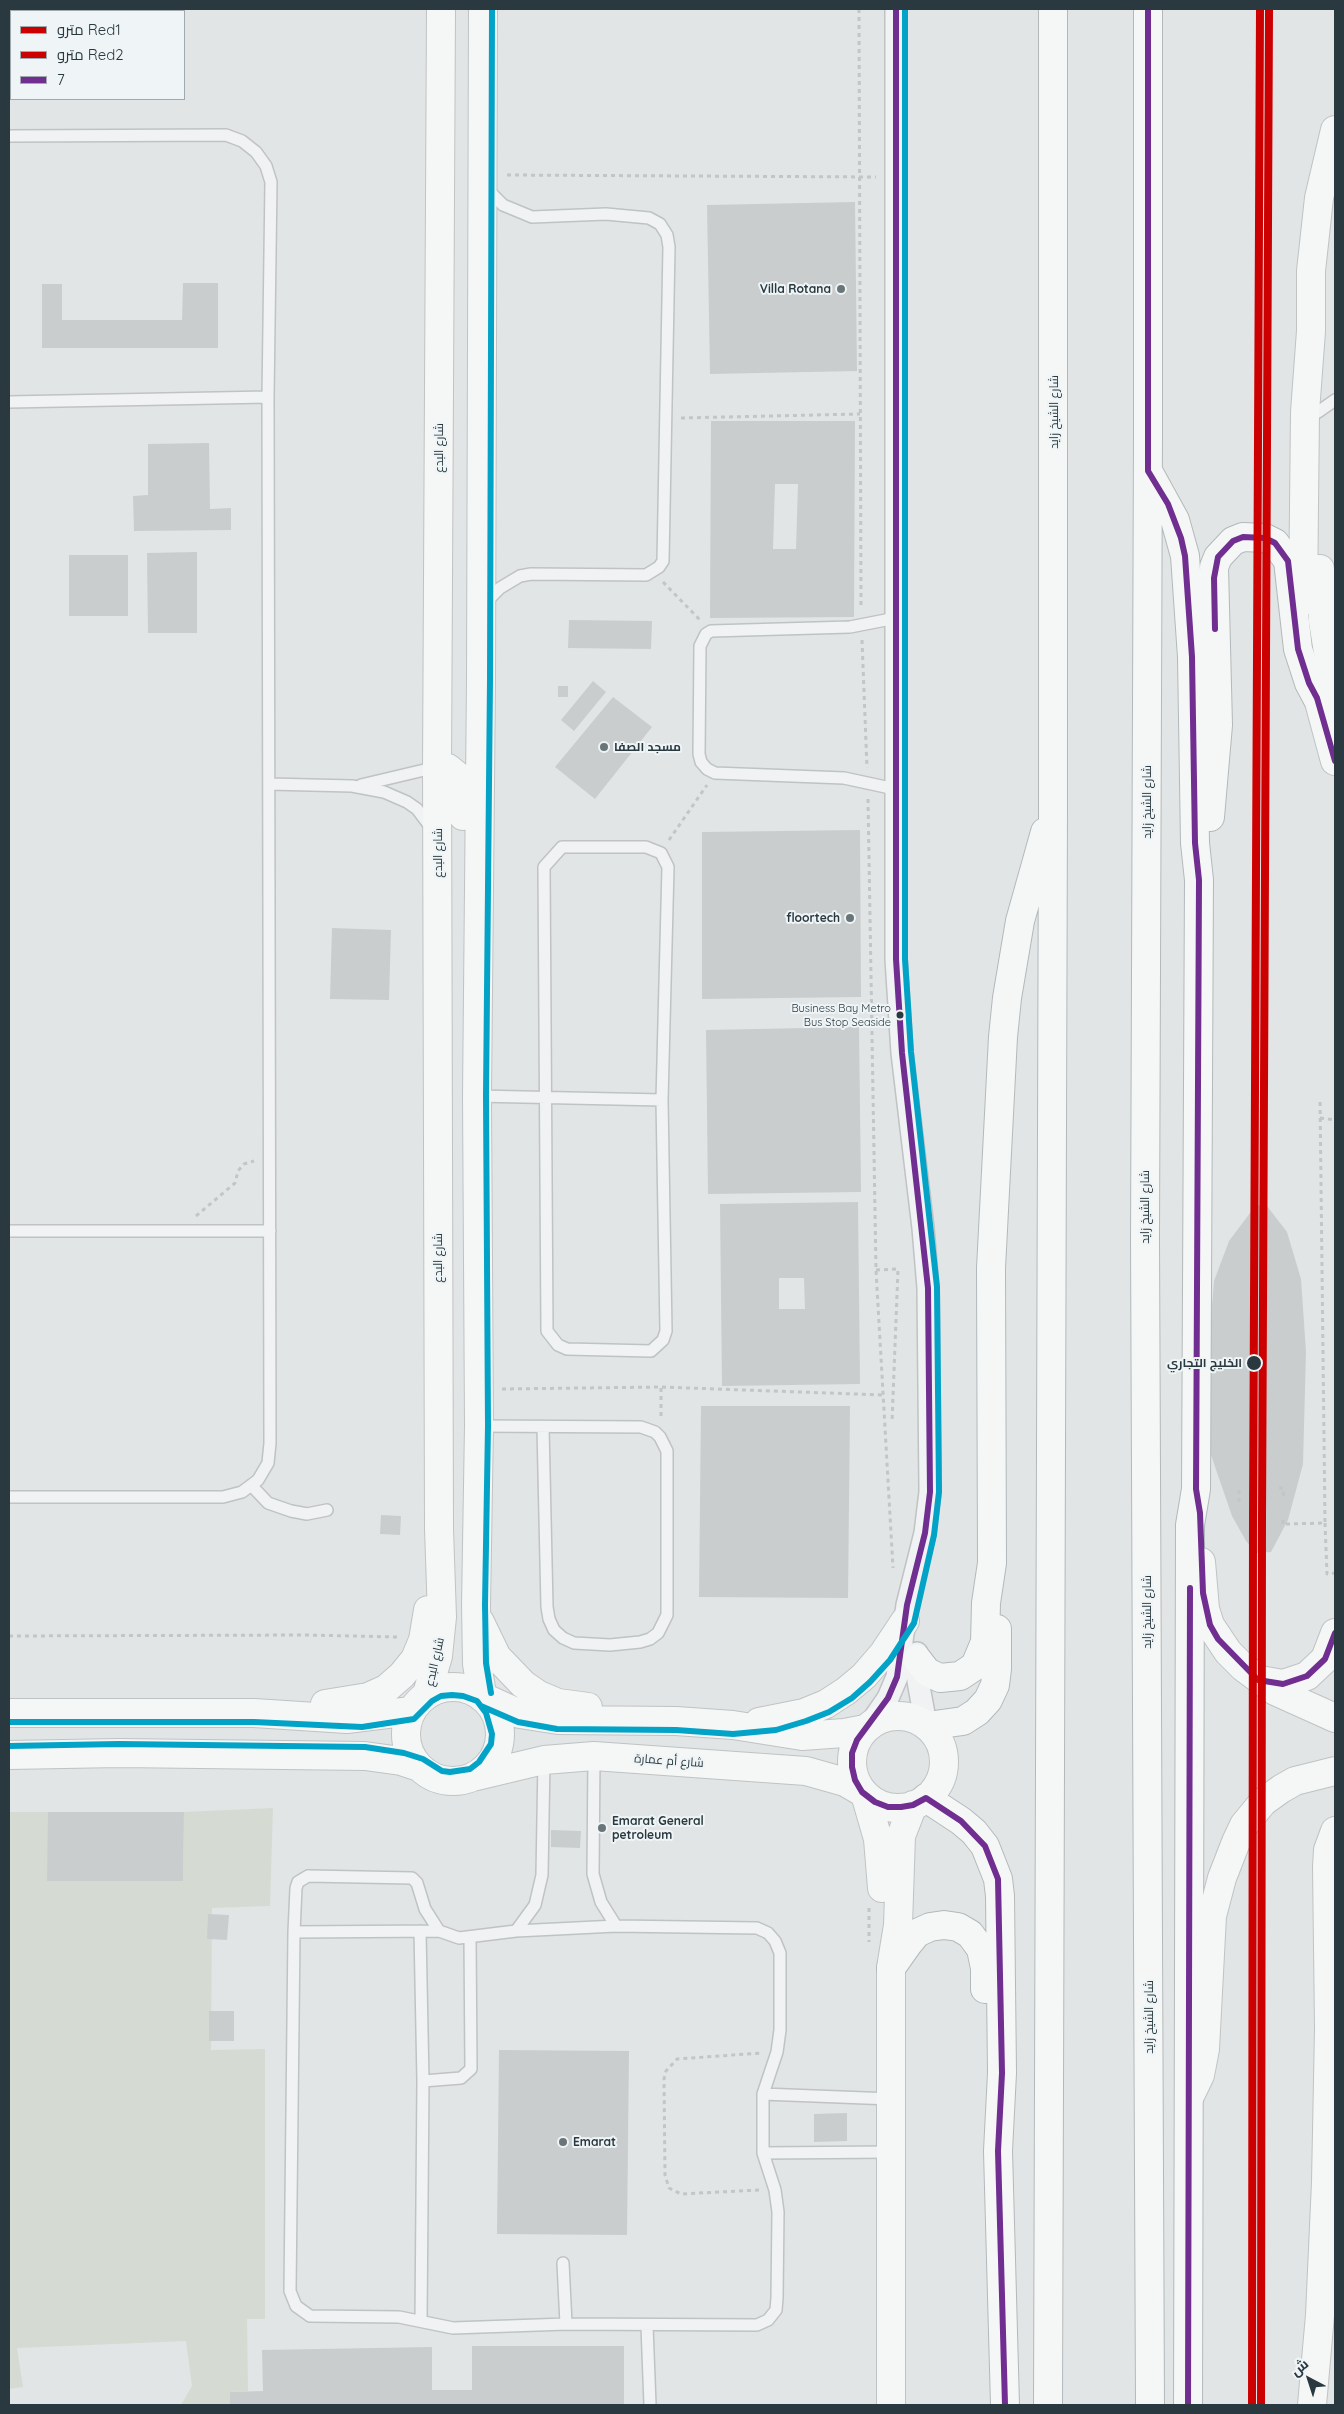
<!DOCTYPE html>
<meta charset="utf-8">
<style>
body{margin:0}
#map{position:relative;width:1344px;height:2414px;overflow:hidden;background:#e1e5e6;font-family:Quicksand,Cairo,sans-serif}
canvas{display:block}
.frame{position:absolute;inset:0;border:10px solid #29393f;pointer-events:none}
.legend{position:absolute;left:10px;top:10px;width:175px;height:90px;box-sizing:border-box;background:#eff4f6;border:1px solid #a0a9ad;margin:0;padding:6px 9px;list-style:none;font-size:15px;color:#29393f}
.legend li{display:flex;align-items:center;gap:10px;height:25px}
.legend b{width:25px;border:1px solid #a0a9ad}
.north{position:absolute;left:1284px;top:2354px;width:50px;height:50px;-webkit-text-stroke:4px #eff4f6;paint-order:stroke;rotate:320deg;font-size:14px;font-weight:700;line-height:20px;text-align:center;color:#29393f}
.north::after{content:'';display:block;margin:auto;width:18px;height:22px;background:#29393f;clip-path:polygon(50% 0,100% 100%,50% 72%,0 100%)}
</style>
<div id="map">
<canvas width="1344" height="2414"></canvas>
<div class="frame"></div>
<ul class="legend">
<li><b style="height:6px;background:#c00"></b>مترو Red1</li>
<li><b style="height:6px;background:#c00"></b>مترو Red2</li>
<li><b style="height:6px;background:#6f2e90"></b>7</li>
</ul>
<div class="north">ش</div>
</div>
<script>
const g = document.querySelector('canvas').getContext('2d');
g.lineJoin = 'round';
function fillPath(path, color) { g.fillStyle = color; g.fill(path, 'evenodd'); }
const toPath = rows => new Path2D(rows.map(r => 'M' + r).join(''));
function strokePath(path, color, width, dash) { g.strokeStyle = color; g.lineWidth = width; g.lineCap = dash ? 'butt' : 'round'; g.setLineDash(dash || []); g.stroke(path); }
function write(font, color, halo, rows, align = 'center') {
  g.font = font + ' Quicksand,Cairo,sans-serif'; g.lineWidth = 4; g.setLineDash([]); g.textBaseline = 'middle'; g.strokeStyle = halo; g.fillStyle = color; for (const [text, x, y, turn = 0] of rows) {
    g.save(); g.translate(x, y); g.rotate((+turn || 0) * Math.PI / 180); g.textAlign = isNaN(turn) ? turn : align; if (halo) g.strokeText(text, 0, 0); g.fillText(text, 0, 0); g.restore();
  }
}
fillPath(toPath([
 [273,1808,270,1906,212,1908,211,2050,265,2049,265,2319,247,2319,248,2391,230,2392,230,2405,181,2405,192,2386,186,2341,17,2348,23,2387,9,2389,9,1812,48,1812,48,1880,183,1881,184,1812]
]), '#d5dbd2');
fillPath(toPath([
 [855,202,857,371,710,374,707,205],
 [183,283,218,283,218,348,42,348,42,284,62,284,62,320,182,320],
 [711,421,855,421,854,617,710,618],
 [775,484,798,484,796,549,773,549],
 [209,443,210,509,231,508,231,530,134,531,133,496,148,495,148,444],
 [197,552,197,633,148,633,147,553],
 [69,555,128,555,128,616,69,616],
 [569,620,652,621,651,649,568,648],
 [593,681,606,692,574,731,561,720],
 [558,686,568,686,568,697,558,697],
 [613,697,652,727,595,799,555,767],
 [860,830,861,997,702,999,702,832],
 [332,928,391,930,389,1000,330,999],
 [859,1027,861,1192,708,1194,706,1030],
 [858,1202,860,1384,722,1386,720,1204],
 [779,1278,804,1278,805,1309,779,1309],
 [1256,1205,1267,1206,1287,1232,1301,1279,1306,1352,1303,1464,1288,1520,1271,1552,1257,1553,1246,1541,1232,1516,1211,1455,1208,1357,1214,1281,1229,1241],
 [701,1406,850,1406,848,1598,699,1597],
 [381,1515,401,1516,400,1535,380,1534],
 [48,1812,184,1812,183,1881,47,1881],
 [551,1830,581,1831,580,1848,551,1847],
 [208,1914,229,1915,227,1940,207,1939],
 [209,2011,234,2011,234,2041,209,2041],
 [499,2050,629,2051,627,2235,497,2234],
 [847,2113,847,2141,814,2142,814,2114],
 [472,2346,624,2346,624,2405,230,2405,230,2392,263,2391,262,2350,432,2347,432,2390,472,2390]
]), '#cacdce');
const lane = toPath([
 [9,136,226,135,242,141,256,152,266,166,271,182,268,397,270,1443,268,1463,258,1480,242,1492,223,1497,9,1497],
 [9,402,268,397],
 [1318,412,1335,400],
 [485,603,500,588,520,576,531,574,646,575,659,567,663,561,669,247,667,235,660,224,649,218,606,214,532,217,503,205,486,188],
 [269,784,352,786,384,792,407,802,417,809,432,829],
 [361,785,437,767],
 [895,789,844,778,715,773,707,769,701,762,699,754,700,646,706,634,711,631,850,627,896,618],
 [562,847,646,847,661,853,668,867,662,1100,666,1331,663,1340,651,1351,567,1349,558,1345,547,1331,544,867,562,847],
 [477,1096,662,1100],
 [9,1231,270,1231],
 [479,1426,641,1427,655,1432,660,1437,667,1451,667,1615,658,1633,650,1639,640,1642,610,1645,574,1643,563,1638,554,1630,549,1619,547,1607,543,1427],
 [251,1485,268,1503,291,1511,307,1514,327,1510],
 [594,1756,593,1874,601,1902,616,1926],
 [308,1876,412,1878,417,1883,425,1909,439,1931,459,1938,516,1931,616,1926,757,1928,768,1933,775,1941,780,1953,780,2030,777,2052,763,2094,763,2153,775,2190,778,2212,777,2298,776,2310,768,2320,757,2325,566,2324,453,2328,399,2317,310,2316,296,2306,290,2291,294,1932,296,1888,298,1882,308,1876],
 [420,1931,423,2081,421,2321],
 [516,1931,535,1905,542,1875,544,1760],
 [294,1932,439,1931],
 [423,2081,461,2078,471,2069,470,1937],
 [763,2094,891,2099],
 [763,2153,892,2152],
 [563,2263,566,2324],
 [647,2326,650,2405]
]);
const street = toPath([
 [917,1653,918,1681,926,1725],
 [868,1727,888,1698,897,1677,907,1605,925,1533,930,1492,928,1288,923,1228,902,1053,896,959,896,9]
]);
const secondary = toPath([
 [1320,569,1323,621,1335,696],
 [1303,601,1305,412,1311,331,1311,271,1319,198,1335,130],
 [1312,676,1335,761],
 [437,767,448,768,459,777,462,783,463,816],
 [1201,1562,1205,1609,1210,1625,1228,1652,1243,1667,1275,1691,1335,1718],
 [480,1622,497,1657,523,1684,539,1695,558,1703,588,1707],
 [1260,1680,1283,1684,1307,1676,1325,1659,1335,1633],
 '406 1734a47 47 0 1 1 94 0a47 47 0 1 1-94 0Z',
 [427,1694,438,1656,442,1617,439,1529,437,767,441,9],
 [482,1694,477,1664,476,1605,479,1426,477,1096,481,680,483,9],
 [485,1698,520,1714,558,1720,676,1721,733,1725,802,1736,844,1733,865,1729],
 [325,1704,368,1697,386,1689,402,1675,415,1659,423,1640,428,1610],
 [9,1713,254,1713,347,1719,411,1711],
 '852 1762a46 46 0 1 1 92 0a46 46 0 1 1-92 0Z',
 [759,1722,804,1713,826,1704,846,1691,864,1676,883,1654,905,1621],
 [9,1755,119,1753,365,1756,401,1761,419,1767],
 [473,1777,544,1760,594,1756,806,1771,845,1782,862,1792],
 [865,1794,878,1839,882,1888],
 [1189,2098,1200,2075,1205,2049,1212,1916,1222,1878,1236,1842,1244,1825,1263,1802,1281,1789,1295,1781,1335,1771],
 [891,2405,891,1968,898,1925,901,1836,913,1805],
 [1312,2405,1320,2315,1326,2182,1329,2028,1327,1867,1328,1850,1335,1831]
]);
const highway = toPath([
 [1148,9,1148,434,1145,1240,1150,2405],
 [1148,471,1175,520,1185,556,1192,657,1195,843,1199,880,1196,1489,1190,1525,1188,2405],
 [1210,817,1218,725,1214,567,1218,557,1233,541,1243,537,1265,538,1275,543,1288,561,1298,649,1309,683,1317,698],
 [917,1659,927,1672,940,1678,960,1676,975,1666,985,1642,986,1603,992,1563,991,1268,1003,1037,1007,998,1020,921,1045,832],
 [927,1726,963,1721,977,1712,988,1700,995,1685,997,1669,997,1629],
 [926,1798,961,1821,974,1832,985,1846,998,1879,1000,1896,1002,2073,998,2151,1005,2405],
 [891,1968,908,1944,917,1933,930,1927,944,1925,958,1927,970,1934,981,1949,985,1968,985,1989],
 [1048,2405,1053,809,1053,9]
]);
strokePath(lane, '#bfc3c4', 14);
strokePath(street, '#bfc3c4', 24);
strokePath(secondary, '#bfc3c4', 30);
strokePath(highway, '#b3b9bb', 30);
strokePath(toPath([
 [859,9,861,608],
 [507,175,876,177],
 [681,418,860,414],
 [663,582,700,620],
 [862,640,867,768],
 [868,799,876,1270,893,1568],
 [669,840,707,785],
 [1320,1118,1335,1120],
 [196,1216,235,1183,238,1171,244,1164,254,1161],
 [876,1270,898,1269,892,1422],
 [502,1389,661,1387,883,1395],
 [661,1416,661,1387],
 [1279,1488,1283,1488,1284,1500],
 [1239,1490,1239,1503],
 [1325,1523,1327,1574,1335,1573],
 [1283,1524,1283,1517],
 [1286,1524,1325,1523,1320,1098],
 [9,1636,306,1635,398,1637],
 [869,1908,869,1942],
 [759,2190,681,2194,669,2188,665,2175,664,2079,666,2071,677,2059,761,2053]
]), '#c2c6c8', 3, [4, 4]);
strokePath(lane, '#f0f2f3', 11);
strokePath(street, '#f0f2f3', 21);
strokePath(secondary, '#f5f6f6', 28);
strokePath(highway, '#f5f6f6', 28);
strokePath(toPath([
 [896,9,896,959,902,1053,928,1288,930,1492,925,1533,907,1605,897,1677,888,1698,857,1740,852,1753,852,1767,855,1780,862,1792,875,1802,888,1807,901,1807,913,1805,926,1798,961,1821,985,1846,998,1879,1002,2073,998,2151,1005,2405],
 [1148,9,1148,471,1168,504,1181,538,1185,556,1192,657,1195,843,1199,880,1196,1489,1200,1513,1203,1593,1210,1625,1218,1639,1258,1680,1283,1684,1307,1676,1325,1659,1335,1633],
 [1215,629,1214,578,1218,557,1233,541,1243,537,1265,538,1275,543,1288,561,1298,649,1309,683,1317,698,1335,761],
 [1188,2405,1190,1588]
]), '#6f2e90', 6);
strokePath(toPath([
 [491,1693,486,1663,485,1605,488,1426,486,1096,490,680,492,9],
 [481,1706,518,1722,557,1729,676,1730,733,1734,776,1730,806,1721,829,1712,852,1698,870,1682,890,1660,914,1623,934,1535,939,1492,937,1287,911,1052,905,959,905,9],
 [9,1746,119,1744,365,1747,404,1753,423,1759,442,1771,450,1772,470,1769,479,1762,491,1744,492,1734,486,1713,477,1701,463,1696,452,1695,441,1696,432,1701,414,1719,362,1727,254,1722,9,1722]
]), '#02a3c7', 6);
strokePath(toPath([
 [1252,2405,1253,1515,1260,9]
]), '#c00', 8);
strokePath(toPath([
 [1261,2405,1262,1515,1269,9]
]), '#c00', 8);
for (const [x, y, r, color] of [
 [841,289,5,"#697579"],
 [604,747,5,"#697579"],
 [850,918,5,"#697579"],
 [900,1015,4.5,"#29393f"],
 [1254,1363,8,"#29393f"],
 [602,1828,5,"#697579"],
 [563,2142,5,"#697579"]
]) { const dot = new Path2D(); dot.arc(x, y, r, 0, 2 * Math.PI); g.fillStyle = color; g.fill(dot); strokePath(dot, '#eff4f6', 2); }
write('11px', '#29393f', '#eff4f6', [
 ["Business Bay Metro",891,1009],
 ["Bus Stop Seaside",891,1023]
], 'right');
write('bold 12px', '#29393f', '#eff4f6', [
 ["Villa Rotana",831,289,"right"],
 ["مسجد الصفا",614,747],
 ["floortech",840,918,"right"],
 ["Emarat General",612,1821],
 ["petroleum",612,1835],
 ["Emarat",573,2142]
], 'left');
write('12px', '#29393f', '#eff4f6', [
 ["شارع الشيخ زايد",1054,412,-90],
 ["شارع البدع",439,448,-90],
 ["شارع الشيخ زايد",1147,802,-90],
 ["شارع البدع",438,853,-90],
 ["شارع الشيخ زايد",1145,1207,-90],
 ["شارع البدع",438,1258,-90],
 ["شارع الشيخ زايد",1147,1612,-90],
 ["شارع البدع",435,1662,-77],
 ["شارع أم عمارة",669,1761,4],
 ["شارع الشيخ زايد",1149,2017,-90]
]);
write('bold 12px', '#29393f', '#eff4f6', [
 ["الخليج التجاري",1242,1363]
], 'right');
</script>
